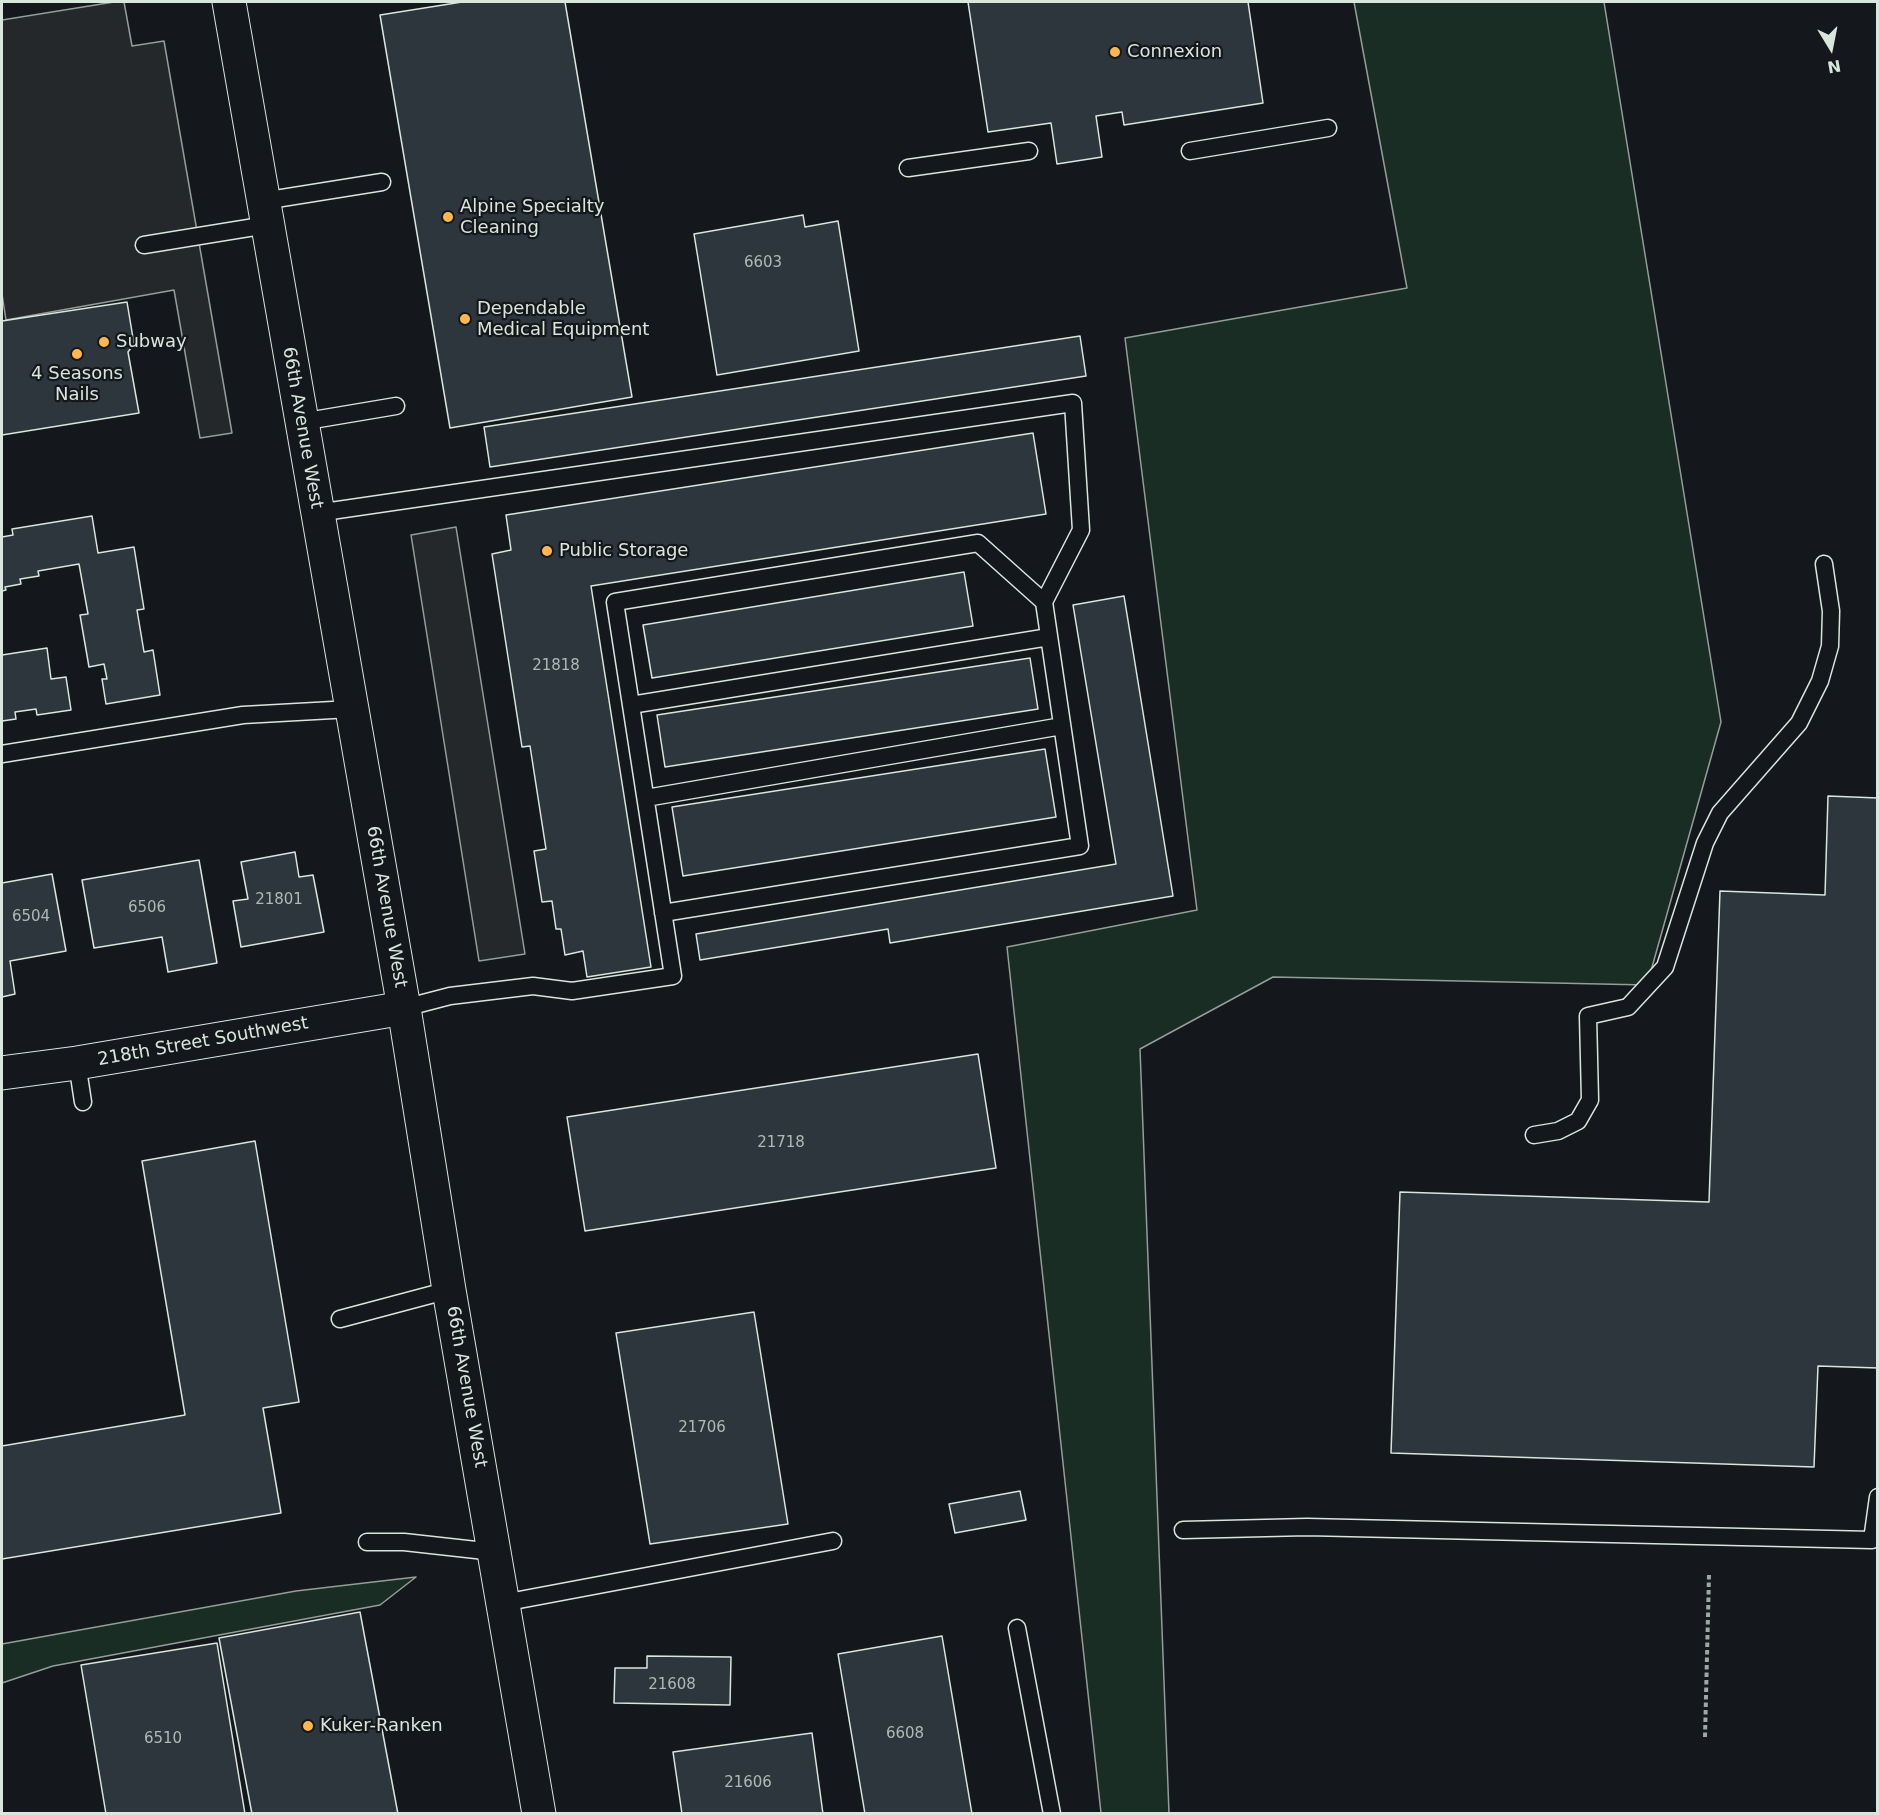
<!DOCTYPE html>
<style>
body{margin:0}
#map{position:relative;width:1879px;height:1815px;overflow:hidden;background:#14181c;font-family:"DejaVu Sans",sans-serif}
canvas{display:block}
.frame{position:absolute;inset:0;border:3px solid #d8e6dc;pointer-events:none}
.north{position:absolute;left:1801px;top:18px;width:60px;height:60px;-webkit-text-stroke:4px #14181c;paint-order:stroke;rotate:170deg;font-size:16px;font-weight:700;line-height:24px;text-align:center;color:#d8e6dc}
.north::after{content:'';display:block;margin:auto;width:21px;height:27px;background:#d8e6dc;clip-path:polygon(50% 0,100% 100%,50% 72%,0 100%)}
</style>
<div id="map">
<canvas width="1879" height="1815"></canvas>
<div class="frame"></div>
<div class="north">N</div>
</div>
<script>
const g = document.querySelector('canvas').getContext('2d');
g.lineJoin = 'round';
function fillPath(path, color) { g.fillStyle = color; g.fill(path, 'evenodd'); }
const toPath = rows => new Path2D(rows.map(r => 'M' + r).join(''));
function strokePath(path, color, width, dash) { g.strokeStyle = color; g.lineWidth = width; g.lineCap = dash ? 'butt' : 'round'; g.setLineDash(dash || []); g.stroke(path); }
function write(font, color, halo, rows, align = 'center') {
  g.font = font + ' "DejaVu Sans",sans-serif'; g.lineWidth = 4.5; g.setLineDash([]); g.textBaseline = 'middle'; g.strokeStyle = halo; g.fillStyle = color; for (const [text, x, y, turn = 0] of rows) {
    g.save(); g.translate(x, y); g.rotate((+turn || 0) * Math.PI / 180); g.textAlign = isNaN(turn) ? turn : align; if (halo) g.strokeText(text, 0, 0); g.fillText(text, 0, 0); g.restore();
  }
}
const green = toPath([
 [1354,2,1604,2,1721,722,1647,985,1273,977,1140,1049,1169,1813,1101,1813,1007,947,1197,910,1125,338,1407,288,1354,2],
 [416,1577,380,1605,53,1666,2,1683,2,1644,296,1591,416,1577]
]);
fillPath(green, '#1a2d24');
strokePath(green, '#939e99', 1.5);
const parking = toPath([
 [114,2,124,2,132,46,164,41,232,433,200,438,174,290,6,320,2,294,2,20,114,2],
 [456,527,525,954,479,961,411,535,456,527]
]);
fillPath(parking, '#24282b');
strokePath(parking, '#939e99', 1.5);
const building = toPath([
 [462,2,565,2,632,397,450,428,380,15,462,2],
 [968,2,1248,2,1263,103,1124,125,1122,112,1096,116,1102,157,1057,164,1051,123,988,132,968,2],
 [803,215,805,227,838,221,859,351,717,375,694,234,803,215],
 [127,302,134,344,128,352,139,413,2,435,2,321,127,302],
 [1080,336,1086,376,490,467,484,427,1080,336],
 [1033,433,1046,514,591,586,651,967,587,977,583,951,565,955,561,929,556,929,552,901,542,902,534,851,546,849,530,746,522,747,492,554,511,550,506,515,1033,433],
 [92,516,98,553,134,547,144,609,137,610,144,652,153,650,160,695,106,704,102,679,107,679,104,664,89,667,80,615,88,614,79,564,38,571,39,576,20,579,21,584,5,587,6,590,2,591,2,537,13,535,12,529,92,516],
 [964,572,973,626,652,678,643,625,964,572],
 [1124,596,1173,896,890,943,888,929,700,960,696,934,1116,864,1073,605,1124,596],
 [47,648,51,679,66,677,71,710,37,715,36,709,15,712,16,719,2,721,2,655,47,648],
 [1030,658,1038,709,665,767,657,715,1030,658],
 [1045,749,1056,817,683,876,672,807,1045,749],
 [1828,796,1878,798,1878,1368,1818,1366,1814,1467,1391,1453,1400,1192,1709,1202,1720,891,1825,895,1828,796],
 [295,852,299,877,313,875,324,932,241,947,233,901,248,899,241,862,295,852],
 [199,860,217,963,168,972,162,937,94,948,82,880,199,860],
 [52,874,66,951,10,961,15,994,2,997,2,883,52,874],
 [978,1054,996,1168,585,1231,567,1117,978,1054],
 [255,1141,299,1402,263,1408,281,1513,2,1559,2,1446,185,1415,142,1161,255,1141],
 [754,1312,788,1524,650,1544,616,1333,754,1312],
 [1020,1491,1026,1520,955,1533,949,1504,1020,1491],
 [360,1612,398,1814,252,1814,219,1638,360,1612],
 [942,1636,972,1814,865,1814,838,1654,942,1636],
 [217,1643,245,1814,106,1814,81,1665,217,1643],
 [647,1656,731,1657,730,1705,614,1703,615,1668,647,1668,647,1656],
 [812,1733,823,1814,682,1814,673,1752,812,1733]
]);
fillPath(building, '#2c363c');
strokePath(building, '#d8e6dc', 1.5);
const service = toPath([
 [1190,151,1328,128],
 [908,168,1029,151],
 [263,201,382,182],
 [144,245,267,225],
 [301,422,396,406],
 [317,513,1073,403,1081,530,1044,602,978,543,615,602,673,976,572,991,533,986,450,996,404,1008],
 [631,705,1049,637],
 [2,754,243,715,351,709],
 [646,798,1062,726],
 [663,913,1080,846,1044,602],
 [77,1063,83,1102],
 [1534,1135,1558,1131,1578,1121,1590,1100,1588,1016,1628,1007,1665,967,1705,843,1720,813,1799,723,1820,681,1830,646,1831,611,1824,564],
 [340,1319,449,1290],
 [1183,1530,1307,1527,1872,1540,1878,1497],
 [367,1542,404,1542,494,1552],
 [503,1603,833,1541],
 [1017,1628,1052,1814]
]);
const minor = toPath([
 [2,1073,77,1063,404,1008]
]);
const secondary = toPath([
 [229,2,404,1008,449,1290,539,1814]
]);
strokePath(service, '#d8e6dc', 19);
strokePath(minor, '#d8e6dc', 35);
strokePath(secondary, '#d8e6dc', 35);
strokePath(toPath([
 [1705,1737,1709,1575]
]), '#9da8a2', 4, [4.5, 3]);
strokePath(service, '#14181c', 16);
strokePath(minor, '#14181c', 33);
strokePath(secondary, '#14181c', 33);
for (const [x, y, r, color] of [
 [1115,52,6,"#ffb74d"],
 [448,217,6,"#ffb74d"],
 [465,319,6,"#ffb74d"],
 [104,342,6,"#ffb74d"],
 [77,354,6,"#ffb74d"],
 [547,551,6,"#ffb74d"],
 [308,1726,6,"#ffb74d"]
]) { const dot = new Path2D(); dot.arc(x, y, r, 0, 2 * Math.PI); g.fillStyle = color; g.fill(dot); strokePath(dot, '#14181c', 2); }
write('15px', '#adbab4', null, [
 ["6603",763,263],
 ["21818",556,666],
 ["21801",279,900],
 ["6506",147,908],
 ["6504",31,917],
 ["21718",781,1143],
 ["21706",702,1428],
 ["21608",672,1685],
 ["6608",905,1734],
 ["6510",163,1739],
 ["21606",748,1783]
]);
write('18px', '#d8e6dc', '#14181c', [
 ["Connexion",1127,52],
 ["Alpine Specialty",460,207],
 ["Cleaning",460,228],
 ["Dependable",477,309],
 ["Medical Equipment",477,330],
 ["Subway",116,342],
 ["4 Seasons",77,374,"center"],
 ["Nails",77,395,"center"],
 ["Public Storage",559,551],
 ["Kuker-Ranken",320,1726]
], 'left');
write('18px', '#d8e6dc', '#14181c', [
 ["66th Avenue West",302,428,80],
 ["66th Avenue West",386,907,80],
 ["218th Street Southwest",203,1042,-10],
 ["66th Avenue West",466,1387,80]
]);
</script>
